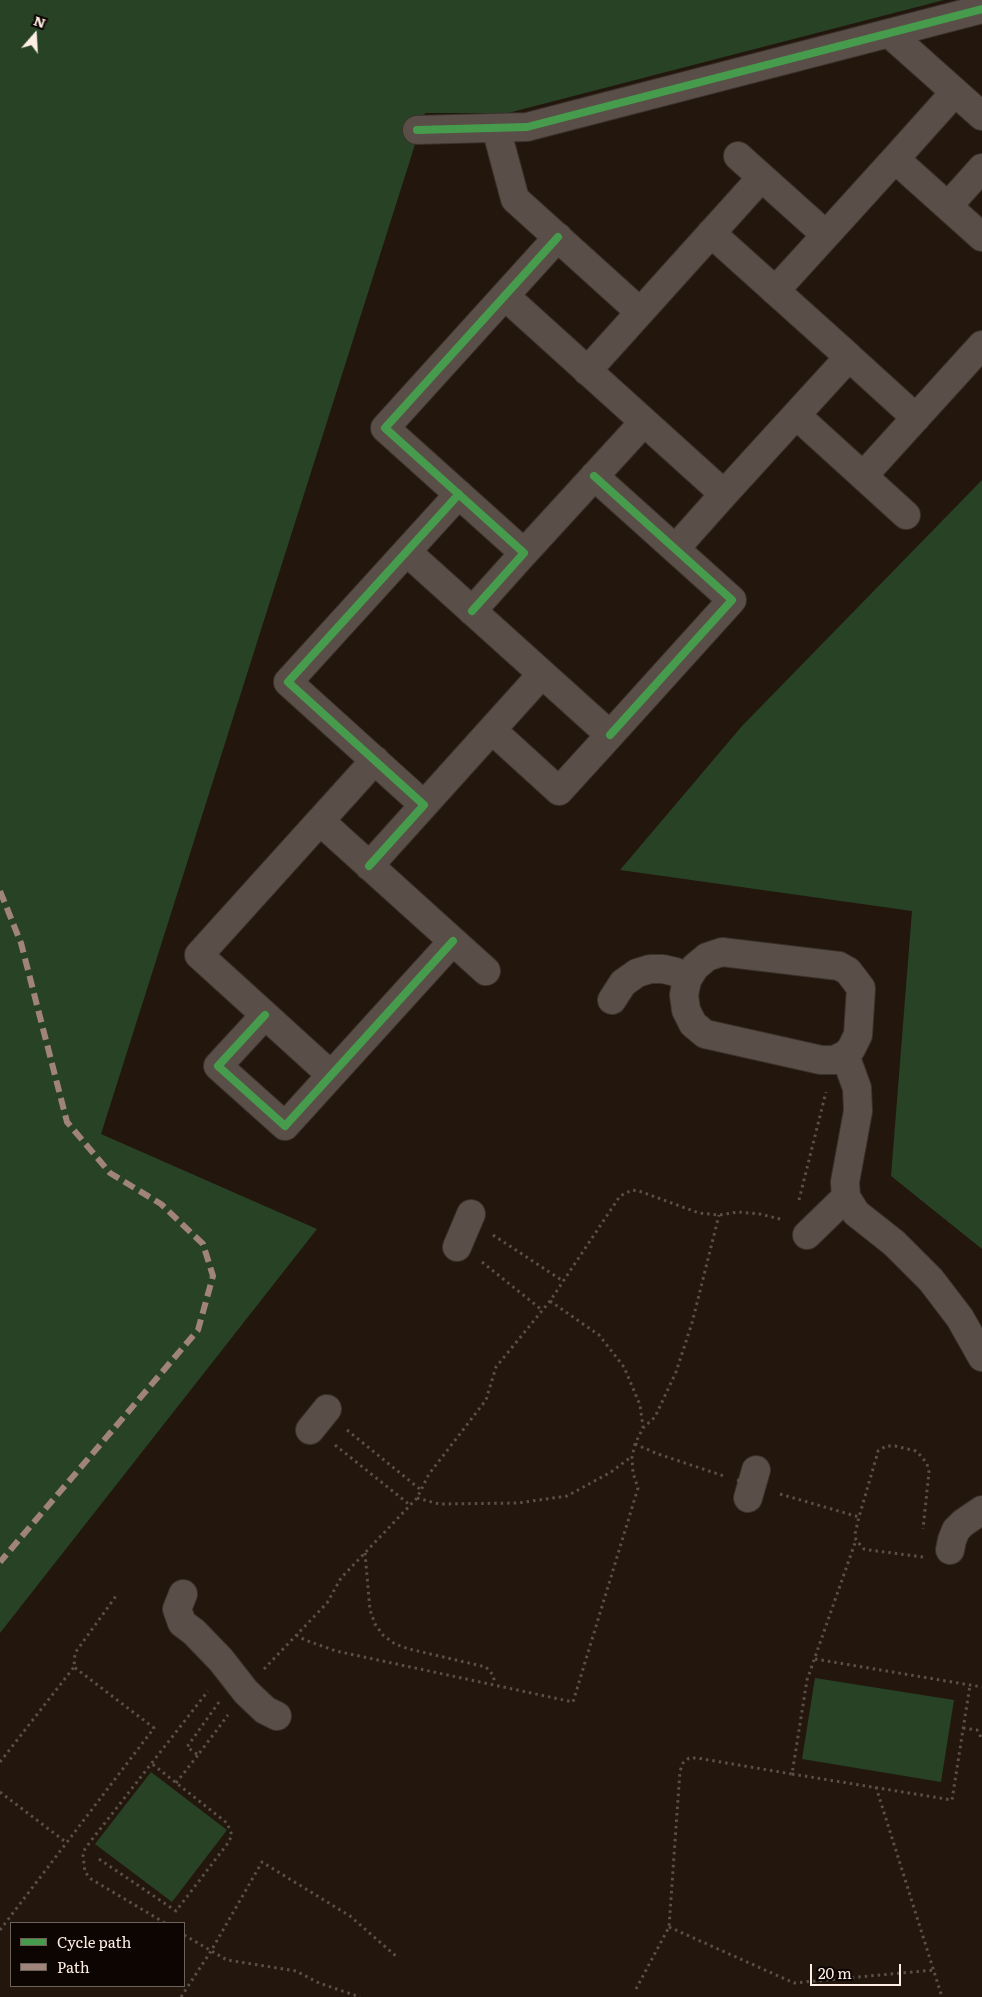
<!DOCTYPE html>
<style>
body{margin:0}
#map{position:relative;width:982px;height:1997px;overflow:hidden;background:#23160d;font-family:Literata,serif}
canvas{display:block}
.legend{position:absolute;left:10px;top:1922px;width:175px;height:65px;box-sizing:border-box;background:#0d0501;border:1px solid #6d625c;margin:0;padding:6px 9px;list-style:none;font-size:15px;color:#feeee4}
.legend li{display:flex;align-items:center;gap:10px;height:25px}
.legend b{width:25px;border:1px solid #6d625c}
.north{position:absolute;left:10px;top:10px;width:50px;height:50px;-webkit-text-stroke:4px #0d0501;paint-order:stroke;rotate:19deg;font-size:14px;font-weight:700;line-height:20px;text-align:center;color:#feeee4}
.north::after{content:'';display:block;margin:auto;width:18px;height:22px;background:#feeee4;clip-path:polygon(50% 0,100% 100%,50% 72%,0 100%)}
.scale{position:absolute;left:810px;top:1964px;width:91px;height:22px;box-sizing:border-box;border:2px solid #feeee4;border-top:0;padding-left:6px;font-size:15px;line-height:18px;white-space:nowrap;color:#feeee4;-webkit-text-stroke:4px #0d0501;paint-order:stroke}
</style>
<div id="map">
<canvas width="982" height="1997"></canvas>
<ul class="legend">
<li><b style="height:6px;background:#469c4c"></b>Cycle path</li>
<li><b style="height:6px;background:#a18479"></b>Path</li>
</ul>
<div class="north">N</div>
<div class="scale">20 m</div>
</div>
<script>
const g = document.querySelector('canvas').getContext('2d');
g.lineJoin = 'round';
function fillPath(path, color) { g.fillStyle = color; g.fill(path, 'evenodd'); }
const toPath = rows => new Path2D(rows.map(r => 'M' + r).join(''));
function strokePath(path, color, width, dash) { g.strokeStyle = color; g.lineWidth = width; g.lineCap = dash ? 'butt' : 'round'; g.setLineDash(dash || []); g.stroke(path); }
fillPath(toPath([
 [0,0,944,0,508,113,425,113,101,1134,317,1229,0,1633],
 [982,480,982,1249,891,1176,912,911,620,870,742,726],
 [815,1678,954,1700,941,1782,802,1759],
 [151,1772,227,1830,172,1902,95,1844]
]), '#284226');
const minor = toPath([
 [890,34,982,116],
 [955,92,895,159,982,237],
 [496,128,515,199,640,312],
 [417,130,527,127,982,9],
 [738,156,826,235,775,291],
 [948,206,982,168],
 [711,233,849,357],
 [826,235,895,159],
 [505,296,724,494,675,549],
 [587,371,761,178],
 [594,476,732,600,610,735],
 [863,476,982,345],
 [724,494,796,415],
 [906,515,796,415,849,357,916,418],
 [407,552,610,735,559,791,492,730],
 [524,553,644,422],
 [472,611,524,553,385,428,558,237],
 [375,760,320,821,486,971],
 [424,805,542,674],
 [320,821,199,955,331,1075],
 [369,866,424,805,288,682,459,494],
 [722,952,839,966,848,971,861,988,858,1035,851,1049,845,1055,834,1060,821,1060,705,1034,693,1024,686,1010,684,995,687,980,695,967,707,957,722,952],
 [612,1000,623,983,637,973,650,969,663,969,676,972,687,980],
 [265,1015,218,1066,285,1126,453,941],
 [845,1055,857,1088,858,1111,845,1182,846,1197,856,1213,894,1243,931,1280,960,1318,982,1357],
 [807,1235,846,1197],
 [457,1247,471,1214],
 [310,1430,327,1409],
 [748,1498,756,1470],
 [950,1550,952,1540,956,1530,963,1523,982,1510],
 [183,1594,177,1609,182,1623,194,1632,221,1660,246,1692,265,1710,277,1716]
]);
strokePath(minor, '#3b322c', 30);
strokePath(toPath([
 [799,1200,826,1092],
 [493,1235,563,1281],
 [482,1262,542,1310],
 [550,1301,599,1335,624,1367,640,1405,643,1427],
 [347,1430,421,1490],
 [635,1444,658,1454,724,1476],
 [335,1445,410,1505],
 [780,1494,859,1517],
 [417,1498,439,1504,518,1503,567,1496,611,1472,631,1457],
 [365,1553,370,1610,375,1624,383,1635,395,1644,409,1649,486,1667,493,1675,495,1684],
 [923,1557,869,1550,864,1549,856,1540,855,1534,859,1517,877,1455,878,1451,886,1446,895,1446,916,1451,922,1457,927,1464,929,1472,923,1529],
 [296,1635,305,1640,336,1651,573,1702,638,1488,633,1473,632,1457,635,1444,643,1428,655,1417,676,1372,692,1323,719,1215],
 [815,1659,982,1687],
 [264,1669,327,1603,341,1578,417,1498,429,1474,486,1400,496,1367,550,1301,620,1196,632,1190,639,1191,699,1213,719,1215,738,1212,760,1214,784,1220],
 [219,1702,187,1747,198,1755,228,1715],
 [963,1728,977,1730,982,1739],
 [0,1762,74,1667],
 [792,1774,952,1800,970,1685],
 [176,1783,198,1755],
 [876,1787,942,1997],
 [0,1792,67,1843],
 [99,1859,176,1911,228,1843,232,1835,227,1823,151,1763],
 [165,1923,91,1879,85,1872,83,1856,85,1849,90,1842,208,1691],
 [669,1927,794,1983,934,1970],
 [0,1930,154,1728,74,1667,75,1653,116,1596],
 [184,1935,227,1960,296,1971,319,1983,360,1997],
 [636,1989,669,1927,680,1771,683,1763,689,1758,697,1758,792,1774,807,1680,856,1540],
 [181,1997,211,1951,262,1862,350,1916,397,1957]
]), '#595049', 3, [2.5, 4]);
strokePath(minor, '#594f48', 28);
strokePath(toPath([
 [737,1480,765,1489]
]), '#595049', 3, [2.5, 4]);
strokePath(toPath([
 [0,891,21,943,67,1122,110,1173,161,1204,203,1244,213,1276,198,1330,0,1562]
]), '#a18479', 6, [12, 6]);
strokePath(toPath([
 [417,130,527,127,982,9],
 [594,476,732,600,610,735],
 [472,611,524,553,385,428,558,237],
 [369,866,424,805,288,682,459,494],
 [265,1015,218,1066,285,1126,453,941]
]), '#469c4c', 8);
</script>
